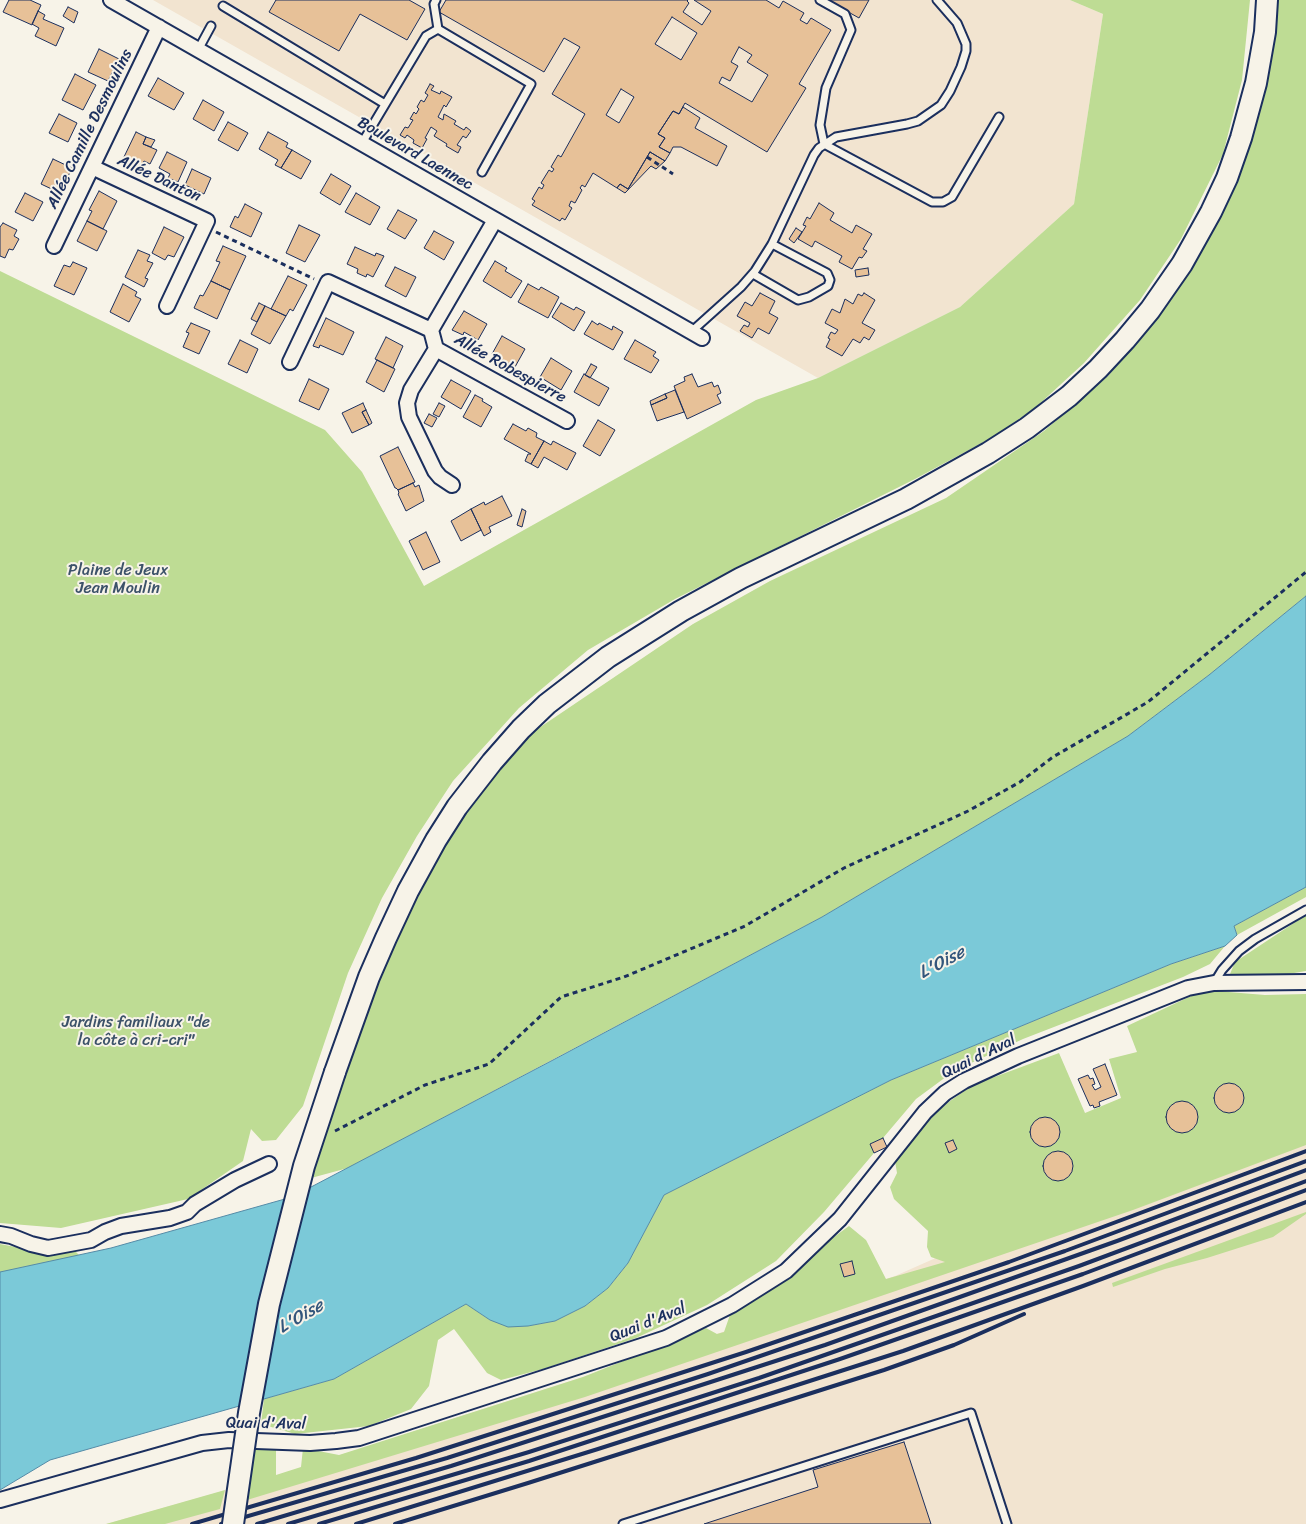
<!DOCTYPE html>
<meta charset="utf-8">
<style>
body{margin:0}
canvas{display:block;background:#f7f3e8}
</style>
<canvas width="1306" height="1524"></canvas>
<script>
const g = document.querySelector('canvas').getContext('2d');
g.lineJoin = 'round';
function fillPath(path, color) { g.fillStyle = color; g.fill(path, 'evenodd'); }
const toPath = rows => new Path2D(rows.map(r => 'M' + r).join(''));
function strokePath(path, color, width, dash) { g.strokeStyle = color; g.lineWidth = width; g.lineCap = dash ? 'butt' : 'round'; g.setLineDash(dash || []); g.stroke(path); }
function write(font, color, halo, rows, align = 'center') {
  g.font = font + ' Sriracha,sans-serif'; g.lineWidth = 4; g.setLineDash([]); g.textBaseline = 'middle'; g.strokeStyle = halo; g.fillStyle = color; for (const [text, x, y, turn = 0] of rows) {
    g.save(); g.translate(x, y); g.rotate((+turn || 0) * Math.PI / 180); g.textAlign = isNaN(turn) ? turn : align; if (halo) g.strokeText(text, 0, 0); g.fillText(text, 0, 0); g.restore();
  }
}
fillPath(toPath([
 [153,0,1070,0,1103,14,1074,204,960,307,818,378],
 [1306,1119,1306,1524,106,1524,269,1478,856,1289,895,1276,947,1253]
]), '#f2e4d0');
fillPath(toPath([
 [1070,0,1250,0,1242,80,1223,154,1181,239,1140,300,1084,363,1035,408,993,437,915,479,675,599,588,650,519,708,453,781,417,836,382,898,348,973,303,1106,276,1140,262,1141,251,1129,243,1161,188,1199,61,1228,0,1223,0,271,325,430,362,472,424,586,756,400,818,378,960,307,1074,204,1103,14],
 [1276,0,1306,0,1306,596,1209,675,1128,736,822,917,348,1168,311,1178,374,988,407,909,453,830,479,794,533,732,693,624,770,581,946,498,1044,431,1108,376,1142,336,1188,272],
 [1306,887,1306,897,1237,935,1234,926],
 [1306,915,1306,971,1288,974,1230,974,1235,962],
 [1225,946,1210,964,1183,977,1023,1039,954,1071,916,1099,883,1138,870,1144,874,1153,824,1212,776,1261,707,1305,636,1338,543,1369,501,1380,487,1373,454,1329,438,1340,429,1386,411,1409,369,1426,295,1434,261,1424,264,1399,334,1379,466,1304,490,1320,528,1326,555,1321,585,1306,608,1288,628,1263,664,1195,891,1080,1171,964],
 [1204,990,1265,995,1306,994,1306,1145,1133,1210,585,1397,247,1500,248,1484,255,1447,276,1447,276,1475,301,1467,303,1448,339,1455,583,1377,706,1328,717,1334,724,1332,731,1312,849,1226,866,1240,886,1279,945,1262,931,1257,927,1247,928,1231,894,1199,890,1187,897,1173,895,1161,919,1126,950,1101,973,1085,1059,1053,1085,1113,1121,1098,1109,1059,1137,1052,1127,1026],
 [1306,1212,1306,1214,1273,1237,1207,1258,1165,1269,1113,1287,1112,1283],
 [0,1244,31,1250,74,1250,82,1258,0,1282],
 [225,1490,220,1509,165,1524,106,1524]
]), '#bedc94');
const water = toPath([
 [1306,596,1306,887,1234,926,1237,935,1225,946,1171,964,891,1080,664,1195,628,1263,608,1288,585,1306,555,1321,528,1326,508,1327,490,1320,466,1304,334,1379,50,1460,0,1490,0,1272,111,1248,292,1197,553,1060,822,917,1128,736,1209,675,1306,596]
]);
fillPath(water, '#7bc9d8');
strokePath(water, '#558ba7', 1);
const building = toPath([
 [9,0,30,0,41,5,32,25,3,12,9,0],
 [276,0,409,0,425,9,407,40,360,14,339,51,269,12,276,0],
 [446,0,688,0,687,1,689,3,683,12,702,25,711,11,694,0,766,0,779,8,783,1,804,13,800,20,807,24,811,18,831,30,799,84,806,88,767,152,685,103,679,114,673,111,658,134,665,138,659,147,670,153,665,161,650,152,628,189,620,184,617,188,593,173,585,187,582,185,580,188,582,190,575,203,571,201,569,206,572,208,565,220,562,218,560,221,532,205,535,201,532,199,539,187,542,189,544,185,541,183,549,170,552,172,554,169,551,167,558,155,561,157,585,114,552,94,580,47,564,38,544,72,439,12,446,0],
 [672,17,697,33,681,60,655,44,672,17],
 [739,47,752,55,747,62,768,75,752,102,719,83,722,77,730,81,738,66,731,62,739,47],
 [621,89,634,97,619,123,606,115,621,89],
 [827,0,869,0,859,18,827,0],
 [68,7,78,12,74,23,63,16,68,7],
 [38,11,45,15,43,19,64,28,56,46,35,36,39,28,32,24,38,11],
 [99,49,119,59,108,81,88,72,99,49],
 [75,74,96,85,83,110,62,100,75,74],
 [158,78,184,93,174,110,148,96,158,78],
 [430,84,434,86,431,90,440,94,441,91,452,97,446,107,444,105,438,117,443,120,444,114,456,121,454,124,464,130,466,127,471,131,466,138,463,136,457,145,461,147,458,153,446,146,447,144,434,136,437,131,431,127,425,138,427,139,422,148,413,143,414,140,407,135,405,138,400,135,405,127,408,128,413,120,410,119,414,112,416,114,419,109,417,107,421,100,424,102,428,95,425,93,430,84],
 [203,100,224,112,214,131,193,119,203,100],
 [683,107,700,118,695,128,727,146,717,166,681,147,673,147,670,153,659,147,665,138,658,134,673,111,679,114,683,107],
 [59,114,77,123,68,142,49,133,59,114],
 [228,122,248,133,238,151,218,140,228,122],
 [136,132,146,137,143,144,157,150,150,164,144,161,141,168,123,159,136,132],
 [268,132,288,143,286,147,292,150,281,168,275,165,278,160,259,149,268,132],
 [146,137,155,140,151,147,143,144,146,137],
 [292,150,311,161,301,179,281,168,292,150],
 [167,152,187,162,178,182,168,178,170,174,159,168,167,152],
 [650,152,665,161,656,169,651,166,625,193,617,188,620,184,628,189,650,152],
 [53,159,72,168,60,193,41,184,53,159],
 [192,169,211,178,204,194,185,185,192,169],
 [331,174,351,186,340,205,320,193,331,174],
 [99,191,117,201,103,229,87,221,92,211,89,210,99,191],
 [25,193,43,202,33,221,15,212,25,193],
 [356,193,380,207,370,225,345,212,356,193],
 [819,203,834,213,830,220,852,233,856,225,872,234,863,249,867,251,862,258,859,257,852,269,839,262,842,256,815,241,812,247,798,239,806,226,803,225,807,217,810,219,819,203],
 [245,204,262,213,251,237,230,227,235,216,238,218,245,204],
 [398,210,417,220,405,239,387,229,398,210],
 [87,221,107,231,97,251,77,241,87,221],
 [3,223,17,230,14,236,19,239,13,250,9,249,5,258,0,256,0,227,3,223],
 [299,225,320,235,305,262,286,253,299,225],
 [164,227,184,237,174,257,168,255,165,260,152,253,164,227],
 [796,228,802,232,794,243,789,239,796,228],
 [434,231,454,242,444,260,424,248,434,231],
 [223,246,246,256,230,290,211,281,220,262,216,261,223,246],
 [355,247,375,256,376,253,384,256,373,277,367,274,366,277,357,273,358,269,347,264,355,247],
 [138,250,150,255,147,261,153,263,145,278,148,279,144,287,125,277,138,250],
 [495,261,507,268,505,271,522,281,511,298,483,281,495,261],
 [73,262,87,268,74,295,54,286,64,265,70,267,73,262],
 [395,267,416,277,406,297,385,286,395,267],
 [868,268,869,275,856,277,855,270,868,268],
 [288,276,307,285,293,311,290,309,286,316,271,309,288,276],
 [211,281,230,290,217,319,194,308,200,295,203,296,211,281],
 [123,284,137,292,135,296,141,299,129,322,110,312,123,284],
 [528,284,539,290,541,287,559,297,548,318,518,302,528,284],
 [760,293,775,301,769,313,778,318,769,334,758,328,752,338,740,331,744,325,748,327,750,323,737,316,745,302,752,306,760,293],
 [864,293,875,300,862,323,875,330,869,340,864,337,860,343,853,339,842,356,826,347,830,339,828,338,831,332,835,334,838,330,825,323,832,309,840,313,845,299,853,304,858,294,862,296,864,293],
 [259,303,265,306,257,322,251,319,259,303],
 [561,303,574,310,576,307,585,312,574,331,552,317,561,303],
 [265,306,286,316,270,344,251,334,265,306],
 [464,311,487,324,478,340,464,332,463,335,452,330,464,311],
 [326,318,354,332,343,355,320,345,319,348,313,346,326,318],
 [592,321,598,325,599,323,612,330,613,326,623,332,613,350,584,334,592,321],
 [191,323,210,331,199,354,183,347,189,333,186,332,191,323],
 [502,336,525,349,515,367,492,354,502,336],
 [386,337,403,346,393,368,375,359,386,337],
 [240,340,258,349,247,373,228,364,240,340],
 [635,340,656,352,653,356,659,360,651,373,624,359,635,340],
 [551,358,572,371,561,390,540,377,551,358],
 [377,360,395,369,384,392,366,382,377,360],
 [591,364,597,367,590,378,585,375,591,364],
 [584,374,609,388,599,406,574,392,584,374],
 [692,374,698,387,712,382,714,387,718,385,721,393,717,395,721,403,687,419,674,386,685,381,684,377,692,374],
 [309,379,329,389,319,410,299,401,309,379],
 [451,380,471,391,461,409,441,397,451,380],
 [675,390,684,412,657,421,651,405,667,398,665,394,675,390],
 [665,394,667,398,651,405,650,401,665,394],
 [475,395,483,399,482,401,492,407,481,427,463,417,475,395],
 [363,403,366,410,362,412,369,425,352,433,342,413,363,403],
 [439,403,445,406,439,417,433,414,439,403],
 [366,410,372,423,369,425,362,412,366,410],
 [429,414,437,418,432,427,424,423,429,414],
 [598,420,615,430,600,456,583,446,598,420],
 [513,424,526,431,528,428,537,433,536,437,544,441,531,464,525,461,528,454,531,454,504,439,513,424],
 [544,441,551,445,553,441,576,453,567,470,544,457,538,468,531,464,544,441],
 [398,447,415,482,398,490,396,488,395,488,380,456,398,447],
 [413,483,415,487,419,485,424,501,406,511,398,494,399,493,398,490,413,483],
 [502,496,512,516,489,527,491,532,484,536,471,509,484,502,485,505,502,496],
 [471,509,481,530,461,541,451,521,471,509],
 [522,509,526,511,522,527,517,525,522,509],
 [426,532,440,562,423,570,409,541,426,532],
 [1105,1064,1117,1095,1099,1102,1100,1106,1094,1108,1093,1105,1090,1106,1078,1079,1088,1075,1090,1079,1093,1078,1095,1084,1092,1085,1095,1090,1101,1087,1093,1069,1105,1064],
 '1214 1098a15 15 0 1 1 30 0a15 15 0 1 1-30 0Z',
 '1166 1117a16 16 0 1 1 32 0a16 16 0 1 1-32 0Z',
 '1030 1132a15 15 0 1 1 30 0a15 15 0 1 1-30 0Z',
 [883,1138,887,1147,874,1153,870,1144,883,1138],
 [953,1140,957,1149,949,1153,945,1143,953,1140],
 '1043 1166a15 15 0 1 1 30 0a15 15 0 1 1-30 0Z',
 [852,1261,855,1274,844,1277,840,1264,852,1261],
 [904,1442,931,1524,704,1524,818,1487,813,1470,904,1442]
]);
fillPath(building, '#e7c198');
strokePath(building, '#1b2f5e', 1);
const lane = toPath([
 [436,0,434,4,438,29],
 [820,0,845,14,851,30,826,88,820,125,824,144,932,202,943,202,952,197,999,117],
 [223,6,385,104],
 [198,50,211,26],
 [362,143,426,36,438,29,531,84,482,172],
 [753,274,798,300,809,297,828,286,830,280,827,273,772,244],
 [691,332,741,287,755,271,772,244,814,155,819,148,836,137,907,124,918,121,941,105,950,91,961,67,966,51,966,44,957,23,937,0],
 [1214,983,1222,970,1239,951,1255,939,1306,910],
 [623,1524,971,1413,1007,1524]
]);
const street = toPath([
 [111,0,702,338],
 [92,167,207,221,167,306],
 [54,246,159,27],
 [436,349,567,421],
 [290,362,328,282,431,330],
 [452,485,440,477,435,471,409,417,407,403,411,390,436,349,431,330,495,220],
 [0,1234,11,1236,31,1244,48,1248,91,1240,105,1232,121,1226,170,1218,187,1212,195,1204,235,1180,269,1164],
 [0,1500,202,1443,229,1440,310,1443,336,1441,359,1438,666,1338,732,1305,786,1271,840,1219,925,1112,945,1093,964,1081,1018,1056,1188,988,1214,983,1306,982]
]);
const secondary = toPath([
 [335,1072,369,977,386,938,408,891,436,840,457,807,492,762,521,729,547,704,608,657,681,611,741,578,906,499,988,453,1027,428,1069,396,1098,369,1125,340,1150,310,1182,264,1211,212,1227,178,1241,138,1256,83,1265,32,1267,0]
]);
strokePath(lane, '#1b2f5e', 11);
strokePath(street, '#1b2f5e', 18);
strokePath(secondary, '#1b2f5e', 24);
strokePath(toPath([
 [647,157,673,174],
 [216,232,314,279],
 [335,1131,425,1085,489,1064,561,997,624,977,745,926,844,868,968,811,1020,782,1053,757,1148,702,1306,572]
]), '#1b2f5e', 3, [5, 4]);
strokePath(lane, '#f7f3e8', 7);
strokePath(street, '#f7f3e8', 14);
strokePath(secondary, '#f7f3e8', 20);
strokePath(toPath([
 [192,1524,416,1458,746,1352,1009,1262,1306,1151],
 [221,1524,447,1458,708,1374,1065,1251,1306,1161],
 [257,1524,451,1466,825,1345,1117,1241,1306,1170],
 [288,1524,529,1452,759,1378,1079,1266,1306,1181],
 [319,1524,529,1461,840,1359,1083,1274,1306,1190],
 [356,1524,598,1449,903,1351,1083,1286,1306,1202],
 [395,1524,528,1483,884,1370,954,1345,1024,1314]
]), '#1b2f5e', 4);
const secondaryBridge = toPath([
 [233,1524,249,1413,269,1304,304,1166,335,1072]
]);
strokePath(secondaryBridge, '#1b2f5e', 24, []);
strokePath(secondaryBridge, '#f7f3e8', 20);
write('16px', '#1b2f5e', '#f7f3e8', [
 ["Allée Camille Desmoulins",90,129,-64],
 ["Boulevard Laennec",415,154,30],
 ["Allée Danton",159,179,25],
 ["Allée Robespierre",510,369,29],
 ["Quai d'Aval",979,1057,-26],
 ["Quai d'Aval",648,1323,-22],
 ["Quai d'Aval",266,1424,1]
]);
write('16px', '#3c5269', '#f7f3e8', [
 ["Plaine de Jeux",118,571],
 ["Jean Moulin",118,589],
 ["Jardins familiaux \"de",136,1023],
 ["la côte à cri-cri\"",136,1041]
]);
write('italic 18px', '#33567c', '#f7f3e8', [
 ["L'Oise",942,963,-28],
 ["L'Oise",301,1317,-30]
]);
</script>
